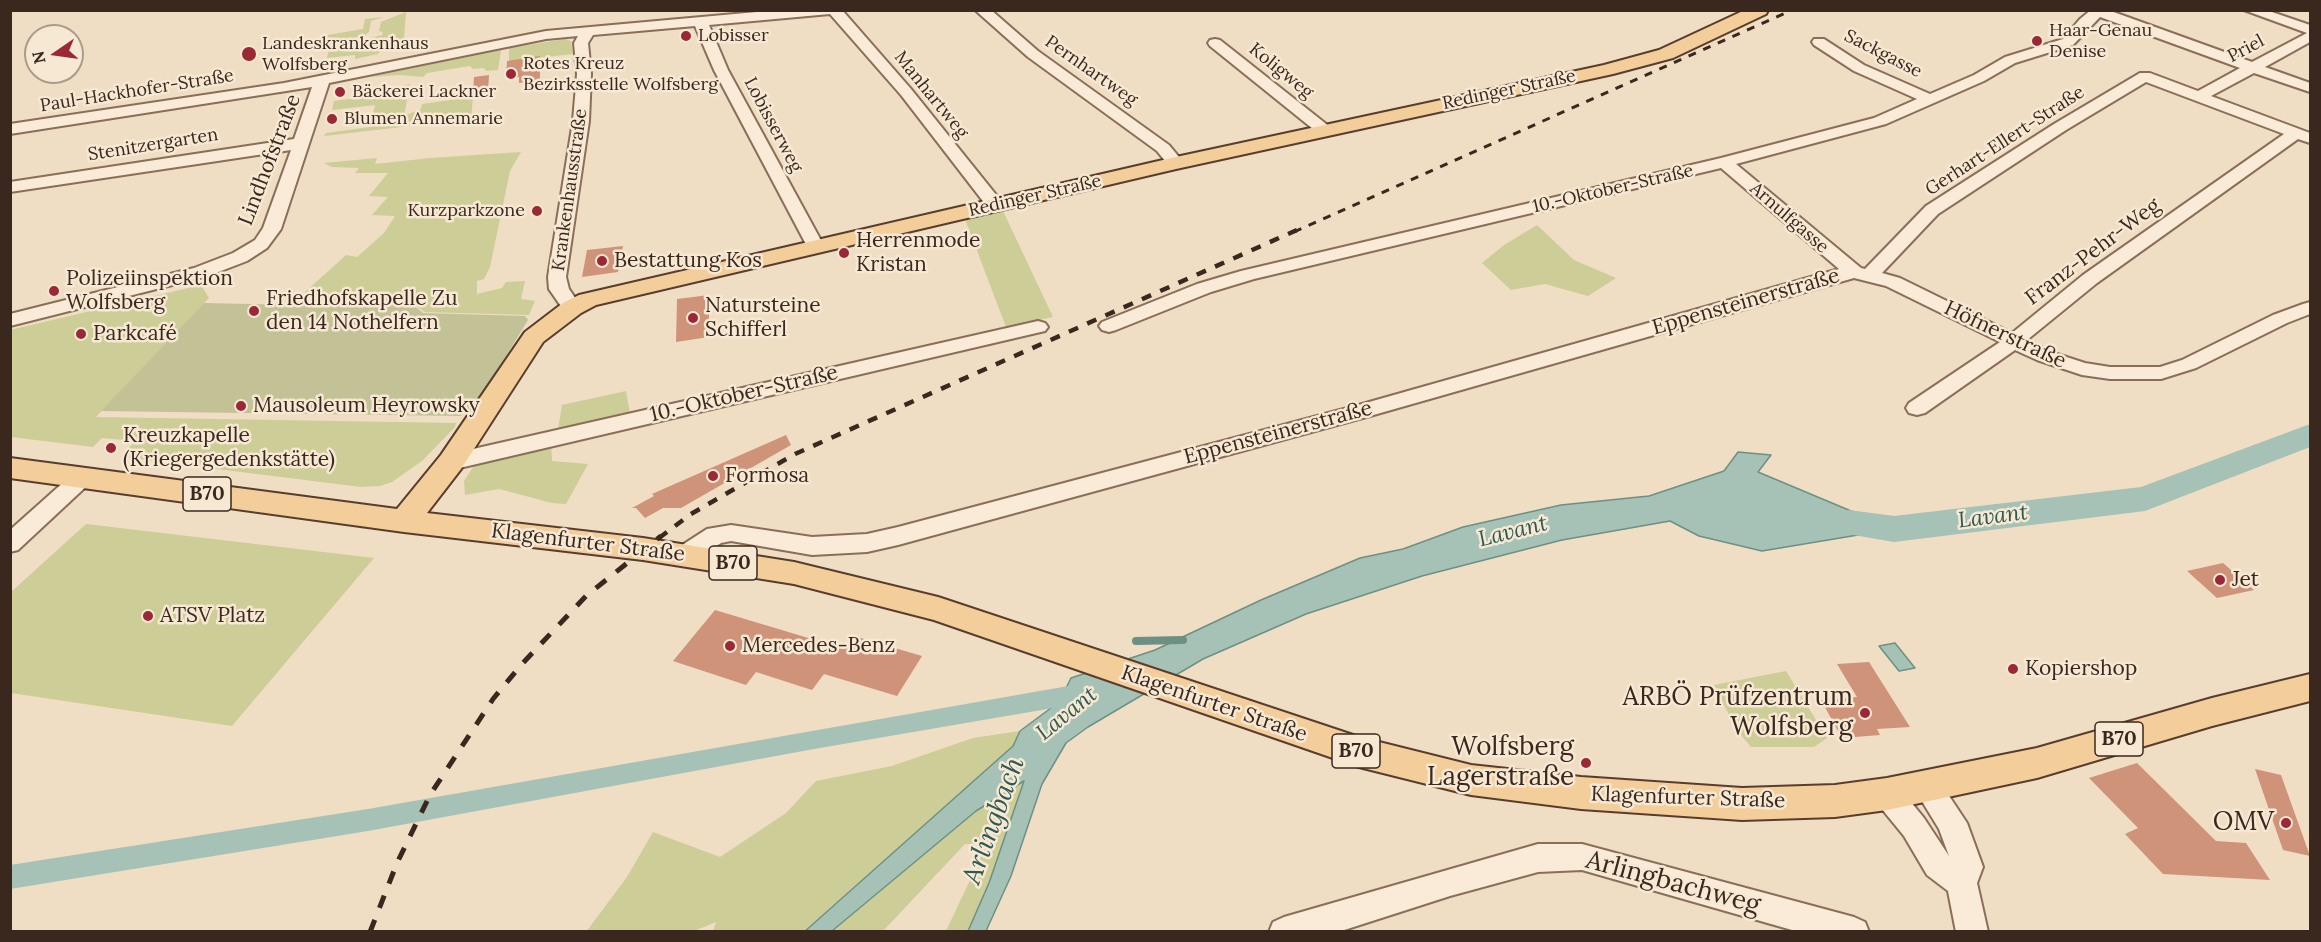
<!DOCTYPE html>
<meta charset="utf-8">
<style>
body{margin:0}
#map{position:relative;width:2321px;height:942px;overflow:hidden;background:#efddc4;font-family:Lora,serif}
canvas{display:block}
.frame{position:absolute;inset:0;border:12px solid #3a281e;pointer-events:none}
.north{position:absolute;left:24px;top:24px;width:60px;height:60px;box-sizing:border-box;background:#f6e8d3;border:2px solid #ab9b8b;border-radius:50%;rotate:257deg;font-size:16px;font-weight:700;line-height:24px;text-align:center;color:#3a281e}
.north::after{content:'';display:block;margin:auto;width:21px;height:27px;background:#9a2836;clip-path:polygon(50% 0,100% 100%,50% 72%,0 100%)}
</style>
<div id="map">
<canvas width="2321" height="942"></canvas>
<div class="frame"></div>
<div class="north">N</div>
</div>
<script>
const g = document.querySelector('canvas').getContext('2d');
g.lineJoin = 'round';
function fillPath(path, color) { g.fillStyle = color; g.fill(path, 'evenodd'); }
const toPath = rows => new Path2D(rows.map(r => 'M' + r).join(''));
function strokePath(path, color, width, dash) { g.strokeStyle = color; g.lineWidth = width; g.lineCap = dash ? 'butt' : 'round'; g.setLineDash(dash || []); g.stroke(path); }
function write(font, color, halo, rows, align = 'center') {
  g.font = font + ' Lora,serif'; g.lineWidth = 5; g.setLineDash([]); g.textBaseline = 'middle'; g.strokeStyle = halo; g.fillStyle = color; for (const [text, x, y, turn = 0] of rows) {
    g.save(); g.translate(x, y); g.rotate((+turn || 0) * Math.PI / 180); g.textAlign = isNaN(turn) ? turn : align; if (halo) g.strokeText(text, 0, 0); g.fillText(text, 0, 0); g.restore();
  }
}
fillPath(toPath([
 [406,12,404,39,387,43,378,54,355,59,355,55,327,58,329,49,382,35,383,32,379,31,381,22],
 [384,17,371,21,369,32,365,35,327,46,322,36,363,29,365,19],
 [565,39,571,41,573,54,509,61,509,48],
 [501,50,498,70,486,71,484,68,473,69,470,66,427,73,423,77,399,75,368,77],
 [410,84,404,116,421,109,422,104,473,97,471,119,324,136,326,133,370,127,375,105,332,110,334,101,372,96],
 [521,152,510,171,490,267,484,279,477,281,477,294,502,288,506,282,525,281,521,299,535,301,529,315,425,312,398,295,354,295,338,303,324,303,304,293,346,255,357,257,384,233,395,216,372,215,388,197,369,196,388,173,355,173,359,168,332,167,324,163,377,158,375,164,430,158],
 [1003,211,1053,317,1006,327,965,219],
 [1537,225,1574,260,1616,278,1588,296,1545,284,1511,290,1482,263,1504,245],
 [201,285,209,298,96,417,456,423,455,427,422,461,392,482,380,486,361,487,121,457,135,441,102,438,93,447,11,437,10,330],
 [626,391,630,413,558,429,562,405],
 [551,443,552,461,588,464,566,504,552,503,499,489,465,495,464,481,477,461],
 [86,524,374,558,232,726,11,693,11,592],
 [1786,671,1827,738,1814,747,1751,747,1736,729,1714,685],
 [1020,731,1014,745,804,931,713,931,716,922,694,931,586,932,627,877,653,832,720,857,786,813,816,781,892,766,973,738],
 [1025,781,989,883,968,931,946,931,987,844,965,844,883,931,832,932,976,811]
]), '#cdcd97');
fillPath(toPath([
 [354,296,396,296,399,298,395,304,412,304,423,313,525,316,528,320,473,410,460,416,101,411,204,303,339,306]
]), '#c2c296');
const water = toPath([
 [1738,452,1771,455,1758,472,1894,529,1762,551,1699,536,1670,521,1562,540,1422,576,1306,614,1203,659,1088,727,1066,743,1042,784,1011,876,986,931,968,931,989,883,1024,781,976,811,832,931,804,932,1013,746,1020,731,1059,702,1071,678,1155,650,1261,600,1360,558,1403,549,1463,527,1561,505,1649,496,1724,471,1738,452],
 [1895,643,1915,668,1899,671,1879,646,1895,643]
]);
fillPath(water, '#a6c2b6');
strokePath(water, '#6c9083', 1.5);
strokePath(toPath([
 [1136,641,1183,640]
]), '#6c9083', 8);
fillPath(toPath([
 [1074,685,1094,687,1098,694,1094,701,814,749,368,831,10,889,10,865,368,809,1074,685]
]), '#a6c2b6');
fillPath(toPath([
 [2310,424,2310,447,2145,511,1894,542,1836,532,1831,523,1836,514,1849,510,1894,516,2141,487,2310,424]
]), '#a6c2b6');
fillPath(toPath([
 [540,56,540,80,519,83,519,77,506,79,507,61],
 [489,75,488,92,473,94,474,77],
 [623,246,618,272,582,277,587,250],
 [709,295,709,337,676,342,677,299],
 [786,435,791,445,681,508,663,508,645,518,636,508,632,508,654,496,652,494],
 [2223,563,2254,590,2217,598,2187,571],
 [715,610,845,649,854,636,922,656,897,696,824,674,812,690,756,672,746,685,673,661],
 [1869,662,1910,727,1877,729,1880,735,1842,738,1821,700,1857,697,1837,664],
 [2137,763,2216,841,2246,843,2270,880,2163,874,2125,834,2138,828,2089,778],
 [2255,769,2281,775,2310,856,2283,850]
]), '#ce9379');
const minor = toPath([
 [779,10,842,10,911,89,1001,201,1004,205,1001,209,989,209,901,95,830,14,709,25,728,70,824,246,821,250,809,250,714,70,695,26,593,35,588,43,591,74,589,121,566,277,569,289,582,308,579,312,565,312,549,289,548,277,573,121,577,74,574,43,578,36,546,39,329,83,281,229,267,248,247,261,208,276,10,326,10,314,194,268,233,253,255,240,263,228,291,150,10,192,10,182,294,139,312,87,10,134,10,124,284,83,546,31,779,10],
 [975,10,991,10,1038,51,1169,145,1184,163,1182,167,1170,167,1157,151,1028,57,975,10],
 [2091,10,2108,10,2252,62,2307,33,2244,10,2266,10,2310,25,2310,42,2265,67,2310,83,2310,92,2254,73,2211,96,2310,133,2310,143,2298,139,2097,283,2027,340,2051,352,2085,363,2110,367,2160,367,2182,360,2273,315,2303,304,2310,302,2310,314,2287,323,2196,368,2161,379,2110,379,2082,375,2037,360,2015,350,1925,413,1917,415,1909,413,1906,408,1909,403,2000,342,1886,286,1854,278,1370,416,898,545,867,552,812,555,731,541,721,543,694,561,685,564,676,561,673,555,676,549,707,529,731,525,812,537,867,534,898,527,1355,406,1839,269,1721,168,1254,279,1211,292,1116,330,1109,332,1102,330,1099,326,1102,322,1197,284,1241,271,1721,158,1874,118,1917,99,1854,71,1814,45,1812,42,1814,39,1824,39,1864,65,1930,94,1974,75,2005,57,2063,39,2080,19,2091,10],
 [2100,17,2240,68,2198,91,2150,73,2140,73,2054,124,1926,206,1865,269,1861,268,1736,164,1886,124,1984,81,2015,63,2073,45,2100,17],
 [2146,82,2284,134,2083,275,2012,333,1900,278,1882,273,1938,214,2066,130,2146,82],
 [1215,39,1220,40,1330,127,1332,130,1330,133,1318,133,1210,46,1208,43,1210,40,1215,39],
 [1038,321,1045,323,1048,327,1045,331,451,470,443,467,440,462,443,457,451,454,1038,321],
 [83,469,91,472,94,477,91,482,18,550,10,552,10,530,75,472,83,469],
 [1926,773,1936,776,1967,823,1983,867,1977,883,1988,932,1956,932,1948,891,1927,875,1904,836,1877,803,1873,794,1877,785,1887,782,1897,785,1924,818,1949,856,1939,829,1912,785,1916,776,1926,773],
 [1538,844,1582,844,1854,917,1865,922,1869,932,1799,932,1582,870,1538,872,1450,896,1338,932,1269,932,1273,922,1284,917,1538,844]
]);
const major = toPath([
 [1745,10,1768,10,1766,14,1673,58,1613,74,1176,169,596,305,581,313,543,342,461,469,427,513,643,538,794,562,938,597,1359,737,1471,765,1581,777,1742,788,1835,785,1887,778,2037,748,2212,698,2310,674,2310,701,2212,726,2037,778,1887,810,1835,817,1742,820,1581,809,1471,795,1359,767,934,620,794,584,643,560,404,532,10,478,10,458,397,509,441,455,525,332,563,303,579,295,1176,157,1604,65,1659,50,1745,10]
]);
strokePath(minor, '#8a6e5a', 4);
strokePath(major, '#583d2e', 4);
fillPath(minor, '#f9ebd7');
fillPath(major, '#f3ce9b');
strokePath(toPath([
 [1294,232,1792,10]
]), '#3a281e', 3, [8, 8]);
strokePath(toPath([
 [659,538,691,514,795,454,1297,230]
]), '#3a281e', 4.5, [10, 10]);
strokePath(toPath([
 [370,932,397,863,430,795,493,699,522,664,586,596,661,536]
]), '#3a281e', 5, [13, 13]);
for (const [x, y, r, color] of [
 [686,36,6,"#9a2836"],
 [2037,41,6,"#9a2836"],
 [249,54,8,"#9a2836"],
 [511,74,6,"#9a2836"],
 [340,92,6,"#9a2836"],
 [332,119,6,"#9a2836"],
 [537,211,6,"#9a2836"],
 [844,253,6,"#9a2836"],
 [602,261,6,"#9a2836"],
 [54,291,6,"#9a2836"],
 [254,311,6,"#9a2836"],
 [693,318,6,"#9a2836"],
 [81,334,6,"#9a2836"],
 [241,406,6,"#9a2836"],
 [111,448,6,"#9a2836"],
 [713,476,6,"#9a2836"],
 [2220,580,6,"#9a2836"],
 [148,616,6,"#9a2836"],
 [730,646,6,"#9a2836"],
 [2013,669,6,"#9a2836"],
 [1865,713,6,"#9a2836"],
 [1586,763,6,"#9a2836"],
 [2286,823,6,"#9a2836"]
]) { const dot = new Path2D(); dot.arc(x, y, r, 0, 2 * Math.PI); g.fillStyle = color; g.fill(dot); strokePath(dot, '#f6e8d3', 2); }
write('18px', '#3a281e', '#f6e8d3', [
 ["Haar-Genau",2049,31],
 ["Denise",2049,52],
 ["Lobisser",698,36],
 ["Landeskrankenhaus",262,44],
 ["Wolfsberg",262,65],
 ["Rotes Kreuz",523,64],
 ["Bezirksstelle Wolfsberg",523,85],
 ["Bäckerei Lackner",352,92],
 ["Blumen Annemarie",344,119],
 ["Kurzparkzone",525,211,"right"]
], 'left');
write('18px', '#3a281e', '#f6e8d3', [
 ["Priel",2246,49,-28],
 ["Sackgasse",1883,54,27],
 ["Pernhartweg",1091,71,35],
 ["Koligweg",1281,71,39],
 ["Redinger Straße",1509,90,-12],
 ["Paul-Hackhofer-Straße",137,91,-9],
 ["Manhartweg",931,95,51],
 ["Lobisserweg",773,125,62],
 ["Gerhart-Ellert-Straße",2005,141,-33],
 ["Stenitzergarten",153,145,-9],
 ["10.-Oktober-Straße",1613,189,-13],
 ["Krankenhausstraße",570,190,-82],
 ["Redinger Straße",1035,196,-13],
 ["Arnulfgasse",1789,218,41]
]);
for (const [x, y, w] of [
 [207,494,48],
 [733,563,48],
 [2119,739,48],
 [1356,751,48]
]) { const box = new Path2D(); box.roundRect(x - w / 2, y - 17, w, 34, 4.5); g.fillStyle = '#f6e8d3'; g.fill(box); strokePath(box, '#3a281e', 1.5); }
write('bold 20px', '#3a281e', null, [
 ["B70",207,494],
 ["B70",733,563],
 ["B70",2119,739],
 ["B70",1356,751]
]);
write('21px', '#3a281e', '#f6e8d3', [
 ["Lindhofstraße",270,160,-69],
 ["Franz-Pehr-Weg",2093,252,-37],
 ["Eppensteinerstraße",1746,302,-16],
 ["Höfnerstraße",2005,335,25],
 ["10.-Oktober-Straße",744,394,-13],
 ["Eppensteinerstraße",1278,433,-15],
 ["Klagenfurter Straße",588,543,7],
 ["Klagenfurter Straße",1214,704,19],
 ["Klagenfurter Straße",1688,798,2]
]);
write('21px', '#3a281e', '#f6e8d3', [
 ["Herrenmode",856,241],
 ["Kristan",856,265],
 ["Bestattung Kos",614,261],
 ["Polizeiinspektion",66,279],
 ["Wolfsberg",66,303],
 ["Friedhofskapelle Zu",266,299],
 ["den 14 Nothelfern",266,323],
 ["Natursteine",705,306],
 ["Schifferl",705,330],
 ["Parkcafé",93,334],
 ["Mausoleum Heyrowsky",253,406],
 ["Kreuzkapelle",123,436],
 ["(Kriegergedenkstätte)",123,460],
 ["Formosa",725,476],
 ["Jet",2232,580],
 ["ATSV Platz",160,616],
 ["Mercedes-Benz",742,646],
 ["Kopiershop",2025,669]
], 'left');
write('italic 22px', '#2d5a52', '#f6e8d3', [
 ["Lavant",1993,517,-7],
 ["Lavant",1513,532,-14],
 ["Lavant",1067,714,-39]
]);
write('26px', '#3a281e', '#f6e8d3', [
 ["ARBÖ Prüfzentrum",1853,698],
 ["Wolfsberg",1853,728],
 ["Wolfsberg",1574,748],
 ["Lagerstraße",1574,778],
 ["OMV",2274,823]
], 'right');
write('26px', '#3a281e', '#f6e8d3', [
 ["Arlingbachweg",1673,883,15]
]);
write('italic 27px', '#2d5a52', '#f6e8d3', [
 ["Arlingbach",994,821,-70]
]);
</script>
